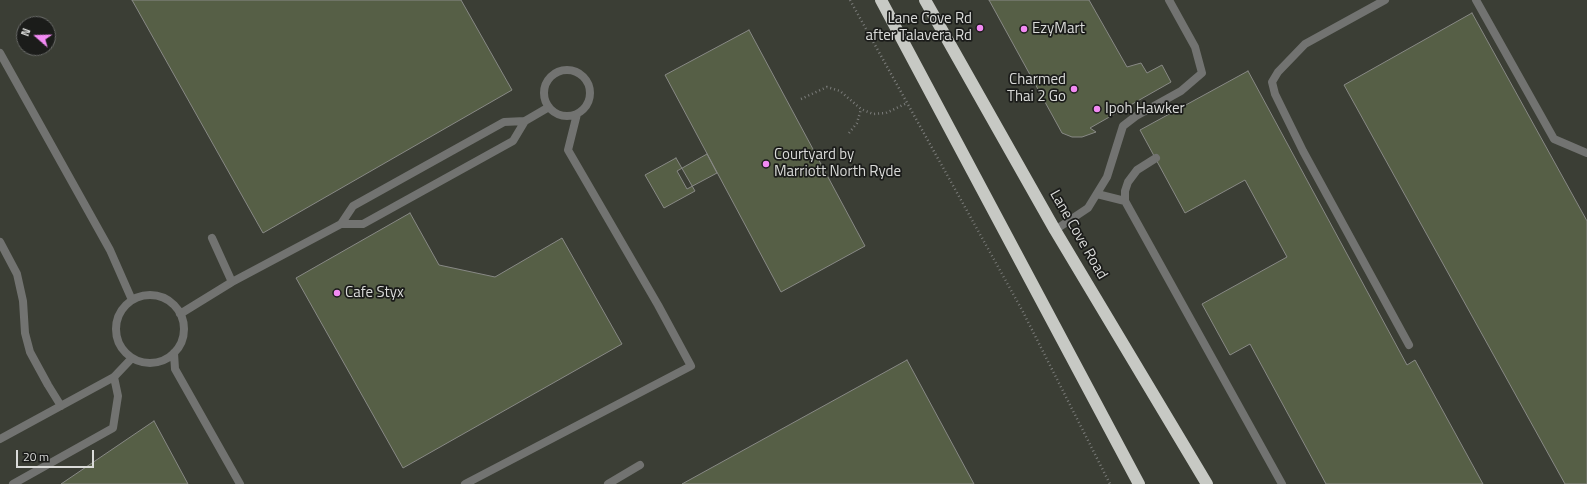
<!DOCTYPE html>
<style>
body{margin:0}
#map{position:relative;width:1587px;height:484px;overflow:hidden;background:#333431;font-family:"Titillium Web",sans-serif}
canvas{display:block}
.north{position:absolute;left:16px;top:16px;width:40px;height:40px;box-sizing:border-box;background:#1b1c1a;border:1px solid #676866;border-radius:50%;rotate:290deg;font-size:11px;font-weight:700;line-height:16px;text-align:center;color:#dadbd9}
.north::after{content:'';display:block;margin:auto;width:14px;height:18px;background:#f28af3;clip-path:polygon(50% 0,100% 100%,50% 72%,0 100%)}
.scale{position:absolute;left:16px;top:450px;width:78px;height:18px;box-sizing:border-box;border:2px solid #dadbd9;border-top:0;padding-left:5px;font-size:12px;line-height:14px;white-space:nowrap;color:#dadbd9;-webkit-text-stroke:3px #1b1c1a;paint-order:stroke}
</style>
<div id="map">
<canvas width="1587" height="484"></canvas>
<div class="north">N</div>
<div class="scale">20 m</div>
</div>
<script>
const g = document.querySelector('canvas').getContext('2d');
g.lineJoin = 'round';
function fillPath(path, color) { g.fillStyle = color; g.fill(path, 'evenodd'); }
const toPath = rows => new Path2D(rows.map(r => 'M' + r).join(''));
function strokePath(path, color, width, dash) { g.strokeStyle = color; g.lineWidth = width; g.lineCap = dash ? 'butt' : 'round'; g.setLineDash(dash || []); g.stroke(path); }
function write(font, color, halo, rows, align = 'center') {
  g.font = font + ' "Titillium Web",sans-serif'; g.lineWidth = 3.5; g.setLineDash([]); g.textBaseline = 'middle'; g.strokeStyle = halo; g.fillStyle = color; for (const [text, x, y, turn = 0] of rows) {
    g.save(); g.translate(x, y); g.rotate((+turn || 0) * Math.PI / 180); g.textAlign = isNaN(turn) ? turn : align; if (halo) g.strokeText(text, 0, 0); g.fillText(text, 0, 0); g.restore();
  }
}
fillPath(toPath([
 [0,0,1587,0,1587,484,0,484],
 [24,24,48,24,48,48,24,48]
]), '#3b3e35');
const building = toPath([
 [132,0,461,0,512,90,263,233,132,0],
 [989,0,1089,0,1127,67,1141,63,1147,73,1162,65,1171,82,1090,128,1096,132,1082,137,1072,137,1062,133,989,0],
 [1472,13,1587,221,1587,484,1565,484,1344,85,1472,13],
 [749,30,865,246,781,292,665,75,749,30],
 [1248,71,1407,365,1415,360,1483,484,1326,484,1250,344,1230,355,1202,304,1287,257,1245,180,1185,213,1140,130,1248,71],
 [707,154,717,173,687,189,677,171,707,154],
 [676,158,695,191,664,208,645,175,676,158],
 [410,213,439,265,495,277,562,238,622,344,403,468,296,278,410,213],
 [907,360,974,484,682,484,907,360],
 [154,421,188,484,61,484,154,421]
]);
fillPath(building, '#565f46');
strokePath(building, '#888985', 1);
strokePath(toPath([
 [850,0,1022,310,1110,484],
 [801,99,827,87,840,91,861,109,873,114,886,113,907,103],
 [849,133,857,123,861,109]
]), '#7b7c7a', 2.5, [1, 3]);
strokePath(toPath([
 [0,53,110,250,132,300],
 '544 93a23 23 0 1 1 46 0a23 23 0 1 1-46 0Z',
 [1156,158,1137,170,1128,182,1125,191,1125,201,1282,484],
 [1097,194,1125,201],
 [341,224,363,224,513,141,525,121],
 [1055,230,1088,208,1107,177,1123,126,1136,116,1181,91,1202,73,1195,47,1169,0],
 [212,238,232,282],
 [0,242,17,274,23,301,25,333,30,352,48,385,61,406],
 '116 329a34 34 0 1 1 68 0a34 34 0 1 1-68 0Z',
 [180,314,232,282,341,224,353,206,504,122,525,121,549,107],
 [174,353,175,369,240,484],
 [0,439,114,377,132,358],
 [13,484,113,428,118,396,114,377],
 [465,484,691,366,658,305,568,150,577,114]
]), '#727371', 8);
strokePath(toPath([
 [1385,0,1305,44,1278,72,1272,82,1275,94,1303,151,1409,345],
 [1476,0,1554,139,1587,153],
 [608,484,640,465]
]), '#727371', 8);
strokePath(toPath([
 [881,0,1139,484],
 [925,0,1055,230,1207,484]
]), '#c7c9c4', 12);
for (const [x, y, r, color] of [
 [980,28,4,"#f28af3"],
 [1024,29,4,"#f28af3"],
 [1074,89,4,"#f28af3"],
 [1097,109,4,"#f28af3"],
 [766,164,4,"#f28af3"],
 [337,293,4,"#f28af3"]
]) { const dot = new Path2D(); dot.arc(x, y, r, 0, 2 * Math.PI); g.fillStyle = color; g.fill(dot); strokePath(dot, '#1b1c1a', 1.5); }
write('15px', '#dadbd9', '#1b1c1a', [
 ["Lane Cove Rd",972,19,"right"],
 ["after Talavera Rd",972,36,"right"],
 ["EzyMart",1032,29],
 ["Charmed",1066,80,"right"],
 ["Thai 2 Go",1066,97,"right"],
 ["Ipoh Hawker",1105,109],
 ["Courtyard by",774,155],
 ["Marriott North Ryde",774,172],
 ["Cafe Styx",345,293]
], 'left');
write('15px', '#dadbd9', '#1b1c1a', [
 ["Lane Cove Road",1078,235,60]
]);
</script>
